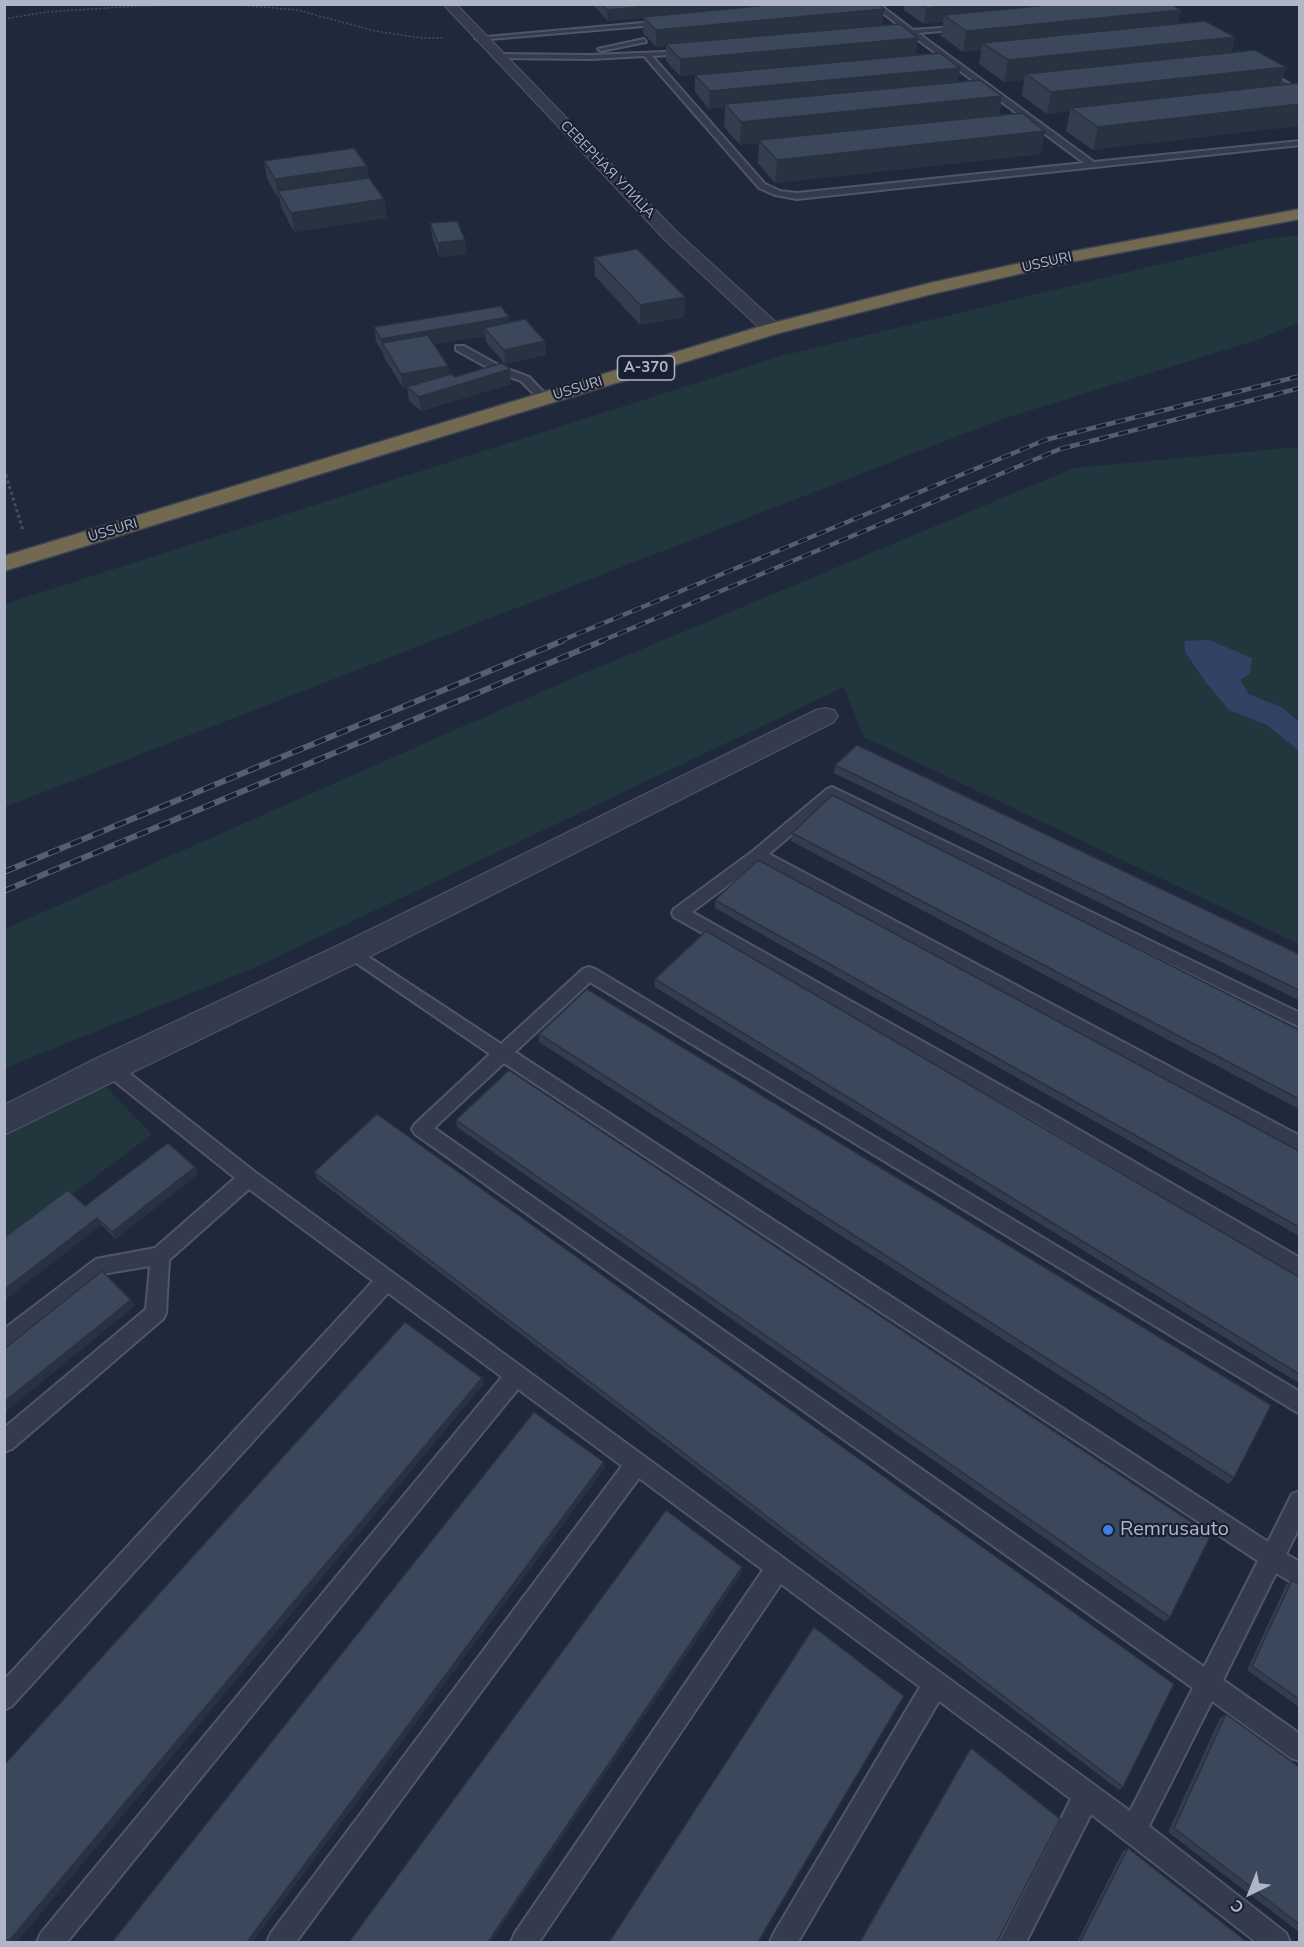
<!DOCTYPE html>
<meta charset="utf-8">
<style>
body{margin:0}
#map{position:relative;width:1304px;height:1947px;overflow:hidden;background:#20293c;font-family:"Nunito Sans",sans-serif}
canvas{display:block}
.frame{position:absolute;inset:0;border:6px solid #afb6c8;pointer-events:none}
.north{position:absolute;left:1220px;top:1863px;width:60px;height:60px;-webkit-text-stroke:4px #192131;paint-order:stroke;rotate:223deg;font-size:16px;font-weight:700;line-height:24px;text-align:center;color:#afb6c8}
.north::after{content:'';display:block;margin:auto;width:21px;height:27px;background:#afb6c8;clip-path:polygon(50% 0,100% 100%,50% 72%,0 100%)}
</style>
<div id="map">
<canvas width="1304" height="1947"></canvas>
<div class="frame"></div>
<div class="north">С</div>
</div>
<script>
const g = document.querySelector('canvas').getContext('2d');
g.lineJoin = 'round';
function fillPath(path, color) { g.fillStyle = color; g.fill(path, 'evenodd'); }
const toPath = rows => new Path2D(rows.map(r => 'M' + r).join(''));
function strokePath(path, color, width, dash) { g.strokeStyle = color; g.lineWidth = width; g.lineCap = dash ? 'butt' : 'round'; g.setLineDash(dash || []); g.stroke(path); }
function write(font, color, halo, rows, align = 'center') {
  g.font = font + ' "Nunito Sans",sans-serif'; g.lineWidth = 4.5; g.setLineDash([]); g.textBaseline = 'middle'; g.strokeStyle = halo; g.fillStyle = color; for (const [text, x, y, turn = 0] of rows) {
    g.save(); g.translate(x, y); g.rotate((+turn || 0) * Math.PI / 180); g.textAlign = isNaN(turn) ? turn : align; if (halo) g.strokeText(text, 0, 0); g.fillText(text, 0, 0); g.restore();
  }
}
fillPath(toPath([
 [1299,235,1299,322,1260,339,999,420,5,807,5,604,781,356,1265,239],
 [1299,447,1299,722,1283,708,1249,694,1239,680,1184,641,1185,653,1229,709,1267,725,1299,751,1299,944,864,737,844,687,256,967,5,1068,5,929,566,681,1074,468],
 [106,1087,152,1134,5,1245,5,1133]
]), '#22373d');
fillPath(toPath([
 [1209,640,1252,658,1250,673,1240,680,1249,694,1283,708,1299,722,1299,751,1267,725,1229,710,1205,681,1185,652,1184,641]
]), '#324265');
const lane = toPath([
 [871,4,879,4,913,30,966,26,964,29,918,33,1094,162,1300,141,1300,145,797,199,775,195,759,188,644,56,591,59,496,58,493,56,496,54,591,55,688,51,686,54,652,56,765,184,780,191,797,193,1084,163,910,34,886,35,886,33,905,30,871,4],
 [665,21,667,24,478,40,475,38,665,21],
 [644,39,646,42,601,51,598,49,644,39],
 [1261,68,1300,90,1300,95,1258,72,1261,68],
 [456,346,464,346,502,367,529,377,550,399,541,401,521,381,494,371,456,350,456,346],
 [832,787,1300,1013,1300,1027,833,799,769,854,1300,1136,1300,1152,759,862,692,912,1043,1109,1300,1258,1300,1278,1031,1119,674,917,672,913,674,909,753,851,827,789,832,787],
 [352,946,501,1044,583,969,589,967,595,969,1300,1392,1300,1414,590,982,515,1052,1268,1542,1292,1494,1300,1491,1300,1526,1286,1554,1300,1562,1300,1587,1276,1573,1223,1680,1300,1734,1300,1761,1291,1758,1212,1701,1149,1826,1286,1933,1290,1942,1256,1942,1091,1814,1026,1942,999,1942,1071,1799,939,1701,798,1942,770,1942,774,1933,920,1687,781,1584,539,1942,511,1942,515,1933,763,1570,639,1478,296,1942,267,1942,271,1933,622,1466,518,1389,67,1942,37,1942,41,1933,502,1377,388,1293,12,1706,4,1710,4,1680,373,1281,249,1189,169,1260,166,1313,163,1319,12,1449,4,1452,4,1428,146,1309,150,1266,108,1273,11,1349,4,1351,4,1329,96,1259,155,1248,235,1178,103,1072,100,1067,103,1062,109,1060,115,1062,255,1172,1130,1811,1193,1688,415,1134,412,1129,415,1124,490,1054,346,956,344,952,346,948,352,946],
 [504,1063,1258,1561,1204,1667,434,1128,504,1063]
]);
const street = toPath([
 [443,4,456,4,678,233,779,325,781,329,779,333,765,333,666,241,443,4],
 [825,708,834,710,838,716,834,722,363,960,4,1135,4,1105,97,1058,341,944,816,710,825,708]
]);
const highway = toPath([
 [1300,209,1300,219,1075,261,932,294,779,333,4,571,4,556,765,325,930,283,1075,251,1300,209]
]);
strokePath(lane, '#4f5667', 4);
strokePath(street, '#4f5667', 2);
strokePath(highway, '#3c4354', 3);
strokePath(toPath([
 [228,4,297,10,375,31,422,38,444,38],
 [4,19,46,12,138,6,227,4]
]), '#3d5357', 1.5, [2, 2]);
strokePath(toPath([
 [4,469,23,530]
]), '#3d5357', 3, [3, 3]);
fillPath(lane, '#343b4c');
fillPath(street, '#343b4c');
fillPath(highway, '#736950');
const railFar1 = toPath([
 [558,642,1045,440,1300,376],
 [599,642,1060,449,1300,388]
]);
const rail = toPath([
 [4,872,562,641],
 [4,891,602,641]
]);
strokePath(railFar1, '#555f74', 4.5);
strokePath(rail, '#555f74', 6);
strokePath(railFar1, '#192131', 3, [10]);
strokePath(rail, '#192131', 4, [12]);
fillPath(toPath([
 [594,4,877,4,884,9,882,25,825,31,916,55,680,76,666,61,666,46,656,47,643,33,643,17,608,21,594,6],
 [905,4,1170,4,1181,10,1178,24,1235,37,1231,53,1286,67,1280,85,1093,150,1066,131,1070,111,1047,114,1022,96,1024,80,1004,82,979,64,981,50,963,52,941,36,943,22,924,24,904,10],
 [960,68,958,82,1002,96,999,116,1041,154,775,183,758,163,759,143,740,145,724,127,725,107,709,109,695,92,695,75],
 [264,161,367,166,369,178,384,199,387,218,294,232,282,209,279,197,278,198,267,179],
 [430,223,465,240,466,254,439,257,432,236],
 [594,257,685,297,684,317,640,325,595,276],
 [510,322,545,341,546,355,505,364,486,342,485,336,434,344,448,366,449,375,455,377,511,384,421,411,409,401,407,388,403,388,384,357,383,353,376,341,374,327],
 [835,765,1299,954,1299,1000,834,773],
 [792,833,1299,1030,1299,1109,791,841],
 [715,900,1299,1151,1299,1236,715,908],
 [655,979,1299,1277,1299,1383,655,987],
 [539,1034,1234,1478,1229,1484,539,1042],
 [456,1120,1170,1617,1165,1622,457,1127],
 [314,1172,1123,1787,1119,1790,317,1179],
 [198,1174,116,1239,101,1225,85,1206],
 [1292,1580,1299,1585,1299,1707,1247,1670,1286,1585],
 [1226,1714,1299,1767,1299,1932,1168,1832,1220,1718],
 [971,1748,997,1942,859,1942,968,1752],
 [1128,1848,1247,1942,1077,1942,1123,1851]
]), '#333d4e');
fillPath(toPath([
 [639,4,794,4,608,21,607,10,639,7],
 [965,4,1130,4,944,15,943,22,924,24,926,8],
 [884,9,882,25,668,46,666,44,666,46,656,47,656,30],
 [1181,10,1176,31,982,43,981,50,963,52,966,31],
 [1235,37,1230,58,1026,74,1024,80,1004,82,1008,60],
 [918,38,916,55,680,76,680,59],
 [1286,67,1279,88,1071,108,1070,111,1047,114,1051,92],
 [960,68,957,85,725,104,725,107,709,109,710,91],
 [1002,96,998,118,759,140,759,143,740,145,741,122],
 [1299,104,1299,126,1093,150,1098,127],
 [1045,131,1041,154,775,183,777,160],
 [367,166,370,185,278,191,279,197,278,198,275,179],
 [384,199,387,218,294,232,291,213],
 [465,240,466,254,439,257,438,243],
 [685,297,684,317,640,325,640,305],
 [509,317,510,331,484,328,485,336,388,352,382,343,383,353,381,339],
 [545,341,546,355,505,364,504,350],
 [448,366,450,380,403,388,401,374],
 [510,369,511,384,421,411,419,397],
 [195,1167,198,1174,116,1239,112,1232],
 [97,1218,101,1225,4,1301,4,1290],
 [131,1300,135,1306,4,1413,4,1402],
 [482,1378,484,1384,17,1942,8,1942],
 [604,1462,605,1468,253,1942,247,1942],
 [742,1567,742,1573,491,1942,488,1942]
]), '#293240');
const building = toPath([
 [602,4,636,4,639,7,607,10,602,4],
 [779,4,877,4,884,9,656,30,643,17,779,4],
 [921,4,965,4,926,8,921,4],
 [1059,4,1170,4,1181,10,966,31,944,15,1059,4],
 [1205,21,1235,37,1008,60,982,43,1205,21],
 [900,24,918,38,680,59,666,44,900,24],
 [1255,50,1286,67,1051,92,1026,74,1255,50],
 [940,53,960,68,710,91,695,75,940,53],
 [980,80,1002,96,741,122,725,104,980,80],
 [1299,83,1299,104,1098,127,1071,108,1299,83],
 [1022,113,1045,131,777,160,759,140,1022,113],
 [354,148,367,166,275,179,264,161,354,148],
 [369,178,384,199,291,213,278,191,369,178],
 [457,221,465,240,438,243,430,223,457,221],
 [637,249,685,297,640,305,594,257,637,249],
 [501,306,509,317,381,339,374,327,501,306],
 [525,319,545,341,504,350,484,328,525,319],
 [428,335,448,366,401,374,382,343,428,335],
 [502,363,510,369,419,397,407,387,451,374,455,377,502,363],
 [857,745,1299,954,1299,990,835,765,857,745],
 [832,795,1299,1030,1299,1099,792,833,832,795],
 [758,860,1299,1151,1299,1227,715,900,758,860],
 [706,931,1299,1277,1299,1374,655,979,706,931],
 [587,989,1271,1405,1234,1478,539,1034,587,989],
 [509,1070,1211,1535,1170,1617,456,1120,509,1070],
 [377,1114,1174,1684,1123,1787,314,1172,377,1114],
 [168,1143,195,1167,112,1232,97,1218,4,1290,4,1238,68,1190,85,1206,168,1143],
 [102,1271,131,1300,4,1402,4,1349,102,1271],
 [405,1322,482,1378,8,1942,4,1942,4,1765,405,1322],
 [534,1412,604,1462,247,1942,112,1942,534,1412],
 [666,1510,742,1567,488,1942,349,1942,666,1510],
 [1292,1580,1299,1585,1299,1699,1252,1666,1292,1580],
 [814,1627,904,1696,758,1942,609,1942,814,1627],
 [1226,1714,1299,1767,1299,1924,1174,1828,1226,1714],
 [971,1748,1060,1819,997,1942,860,1942,971,1748],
 [1128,1848,1247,1942,1080,1942,1128,1848]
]);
fillPath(building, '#3b475b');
strokePath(building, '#293240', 1.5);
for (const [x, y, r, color] of [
 [1108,1530,6,"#3f7fe0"]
]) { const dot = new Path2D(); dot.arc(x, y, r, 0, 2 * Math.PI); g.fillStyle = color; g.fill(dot); strokePath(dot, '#192131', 2); }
write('14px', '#afb6c8', '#192131', [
 ["СЕВЕРНАЯ УЛИЦА",607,170,46],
 ["USSURI",1047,263,-13],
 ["USSURI",578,389,-17],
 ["USSURI",113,531,-17]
]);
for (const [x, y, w] of [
 [646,368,57]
]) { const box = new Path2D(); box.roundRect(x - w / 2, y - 12, w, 24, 4.5); g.fillStyle = '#192131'; g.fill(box); strokePath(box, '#afb6c8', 1.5); }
write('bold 15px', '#afb6c8', null, [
 ["А-370",646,368]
]);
write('20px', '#afb6c8', '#192131', [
 ["Remrusauto",1120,1530]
], 'left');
</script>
